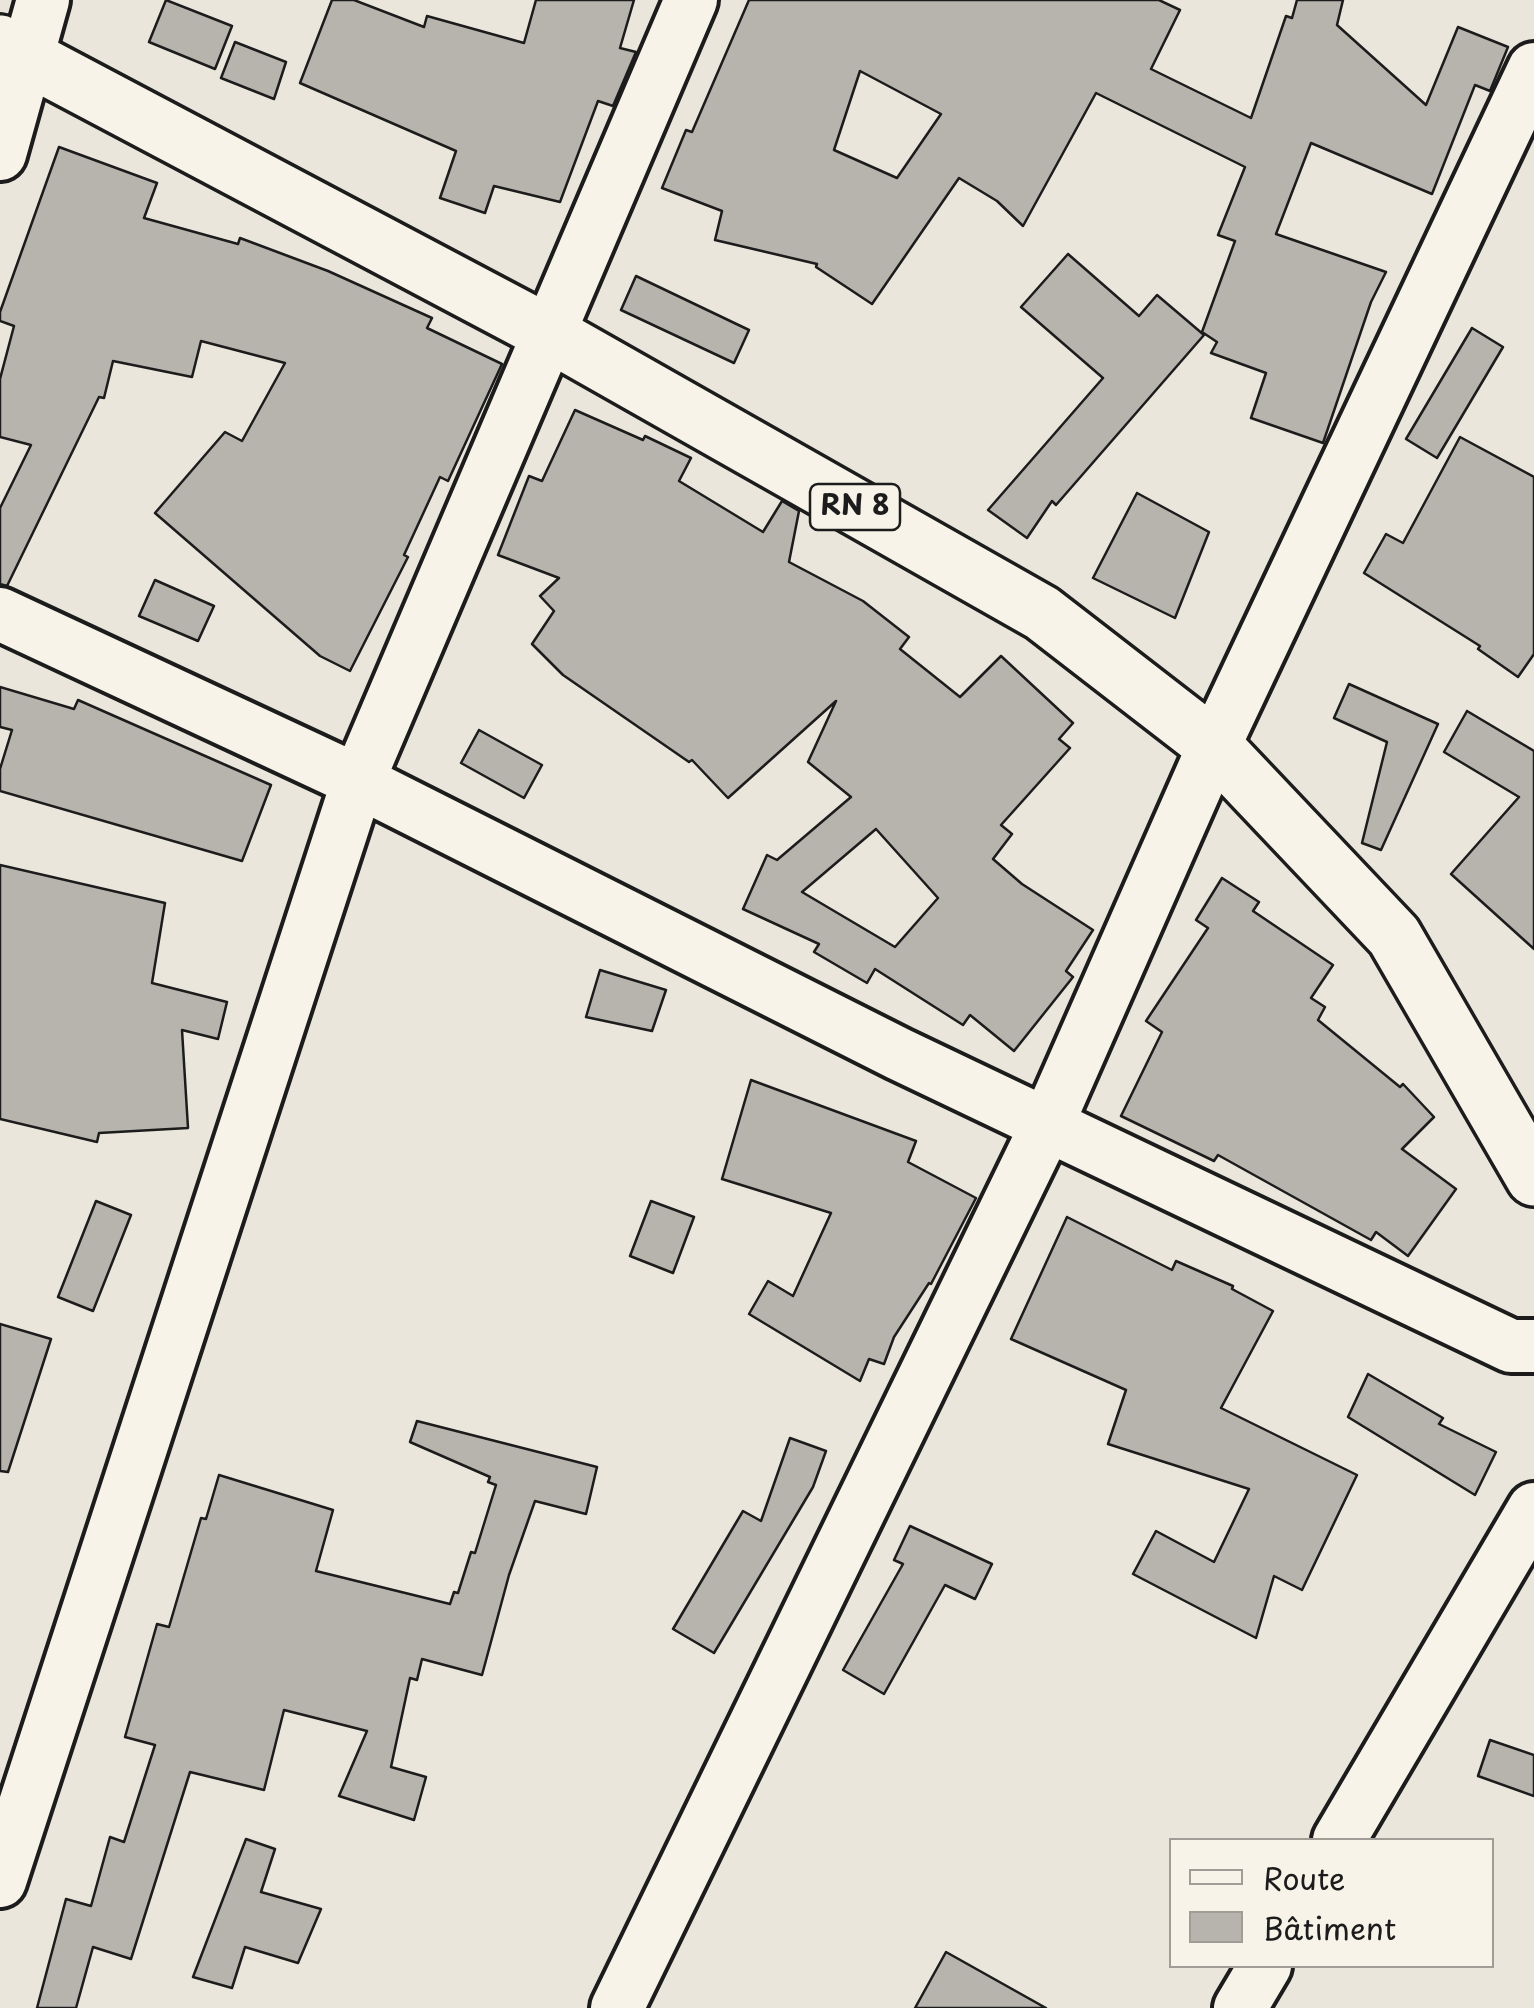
<!DOCTYPE html>
<meta charset="utf-8">
<style>
body{margin:0}
#map{position:relative;width:1534px;height:2008px;overflow:hidden;background:#eae6dc;font-family:"Playpen Sans",sans-serif}
canvas{display:block}
.legend{position:absolute;left:1169px;top:1838px;width:325px;height:130px;box-sizing:border-box;background:#f7f3e8;border:2px solid #9f9d96;margin:0;padding:12px 18px;list-style:none;font-size:30px;color:#1c1c1c}
.legend li{display:flex;align-items:center;gap:20px;height:50px}
.legend b{width:50px;border:2px solid #9f9d96}
</style>
<div id="map">
<canvas width="1534" height="2008"></canvas>
<ul class="legend">
<li><b style="height:12px;background:#f7f3e8"></b>Route</li>
<li><b style="height:28px;background:#b6b4ac"></b>Bâtiment</li>
</ul>
</div>
<script>
const g = document.querySelector('canvas').getContext('2d');
g.lineJoin = 'round';
function fillPath(path, color) { g.fillStyle = color; g.fill(path, 'evenodd'); }
const toPath = rows => new Path2D(rows.map(r => 'M' + r).join(''));
function strokePath(path, color, width, dash) { g.strokeStyle = color; g.lineWidth = width; g.lineCap = dash ? 'butt' : 'round'; g.setLineDash(dash || []); g.stroke(path); }
function write(font, color, halo, rows, align = 'center') {
  g.font = font + ' "Playpen Sans",sans-serif'; g.lineWidth = 9; g.setLineDash([]); g.textBaseline = 'middle'; g.strokeStyle = halo; g.fillStyle = color; for (const [text, x, y, turn = 0] of rows) {
    g.save(); g.translate(x, y); g.rotate((+turn || 0) * Math.PI / 180); g.textAlign = isNaN(turn) ? turn : align; if (halo) g.strokeText(text, 0, 0); g.fillText(text, 0, 0); g.restore();
  }
}
const building = toPath([
 [166,0,232,26,215,69,149,42,166,0],
 [332,0,354,0,424,27,427,16,524,43,536,0,634,0,620,48,636,52,613,106,598,101,560,202,494,186,485,213,440,198,456,151,300,83,332,0],
 [749,0,1159,0,1180,10,1151,69,1251,118,1286,16,1292,18,1297,0,1343,0,1337,25,1426,105,1458,27,1508,47,1490,91,1475,85,1432,194,1311,143,1276,234,1386,272,1371,302,1323,443,1251,418,1266,373,1211,353,1217,342,1202,332,1235,241,1218,235,1245,167,1096,93,1023,226,997,201,959,178,872,304,816,267,817,264,715,240,722,211,662,188,686,130,692,132,749,0],
 [860,71,941,114,897,178,834,150,860,71],
 [235,42,286,62,274,99,221,78,235,42],
 [59,147,157,183,144,218,238,244,240,238,328,271,432,318,427,328,502,364,448,481,440,477,404,555,408,557,350,671,320,656,155,513,225,432,242,441,285,363,201,341,192,377,113,361,104,398,99,397,7,586,0,584,0,508,31,445,0,437,0,379,14,326,0,321,0,312,59,147],
 [1068,254,1139,316,1157,295,1204,335,1056,505,1052,501,1027,538,988,510,1103,378,1021,307,1068,254],
 [636,276,749,330,734,363,621,310,636,276],
 [1472,328,1503,347,1437,458,1406,439,1472,328],
 [575,410,643,440,645,436,691,458,679,481,763,532,782,501,799,511,789,562,863,601,909,637,900,649,960,697,1001,656,1073,723,1059,739,1070,748,1001,825,1012,834,993,859,1022,884,1093,930,1066,971,1073,977,1014,1051,970,1015,963,1025,875,969,867,983,814,952,819,944,743,909,767,855,777,860,851,797,808,762,836,701,728,798,692,760,689,762,563,675,532,644,554,611,540,596,559,578,498,555,529,476,542,481,575,410],
 [876,829,938,898,895,947,802,892,876,829],
 [1460,437,1534,477,1534,654,1518,677,1478,649,1480,646,1364,573,1386,534,1403,543,1460,437],
 [1137,493,1209,532,1175,618,1093,578,1137,493],
 [155,580,214,606,198,641,139,616,155,580],
 [1349,684,1438,724,1381,850,1362,843,1387,742,1334,718,1349,684],
 [0,687,74,709,78,700,271,785,242,861,0,791,0,769,12,730,0,727,0,687],
 [1467,711,1534,751,1534,949,1451,874,1519,797,1444,752,1467,711],
 [479,730,542,765,524,798,461,763,479,730],
 [0,865,165,903,152,983,227,1002,218,1039,182,1030,188,1128,99,1133,97,1142,0,1119,0,865],
 [1222,878,1259,902,1253,911,1333,965,1311,998,1325,1007,1318,1020,1400,1087,1403,1084,1434,1117,1402,1149,1456,1189,1408,1256,1376,1232,1371,1240,1218,1155,1214,1161,1121,1116,1162,1032,1146,1021,1208,928,1196,920,1222,878],
 [600,970,666,990,652,1031,586,1017,600,970],
 [751,1080,916,1141,908,1162,976,1198,931,1284,929,1283,894,1337,884,1364,869,1359,860,1381,749,1314,768,1281,793,1296,831,1213,722,1179,751,1080],
 [96,1201,131,1215,93,1311,58,1297,96,1201],
 [651,1201,694,1217,673,1273,630,1256,651,1201],
 [1067,1217,1172,1270,1176,1261,1233,1286,1232,1289,1273,1311,1221,1408,1357,1475,1302,1590,1274,1576,1256,1638,1133,1574,1156,1531,1214,1562,1249,1489,1108,1444,1126,1390,1011,1339,1067,1217],
 [0,1324,51,1339,8,1472,0,1471,0,1324],
 [1368,1374,1443,1418,1439,1424,1496,1452,1475,1495,1348,1417,1368,1374],
 [417,1421,597,1467,586,1514,535,1501,509,1575,482,1675,422,1659,417,1680,410,1678,391,1767,426,1777,414,1820,339,1796,367,1731,284,1710,264,1790,190,1772,131,1959,93,1947,76,2008,37,2008,66,1899,91,1906,110,1837,124,1842,155,1745,125,1737,157,1624,169,1627,201,1518,206,1519,219,1475,333,1510,316,1571,450,1604,454,1592,458,1593,471,1552,475,1553,496,1485,488,1482,490,1477,410,1442,417,1421],
 [790,1438,826,1451,813,1487,714,1653,673,1629,743,1511,761,1521,790,1438],
 [910,1526,992,1564,975,1599,945,1585,884,1694,843,1670,903,1564,894,1560,910,1526],
 [1490,1740,1534,1755,1534,1796,1478,1776,1490,1740],
 [246,1839,275,1849,261,1892,321,1909,298,1963,245,1947,232,1988,193,1977,246,1839],
 [946,1952,1046,2008,915,2008,946,1952]
]);
fillPath(building, '#b6b4ac');
strokePath(building, '#1c1c1c', 2.5);
const minor = toPath([
 [0,154,43,0],
 [0,614,358,781,899,1054,1511,1346,1534,1346],
 [1339,1840,1534,1509],
 [0,1881,358,781,691,0],
 [617,2008,1047,1125,1214,746,1534,69],
 [1240,2008,1265,1966]
]);
const major = toPath([
 [0,43,550,334,1042,613,1214,746,1394,936,1534,1178]
]);
strokePath(minor, '#1c1c1c', 60);
strokePath(major, '#1c1c1c', 62);
strokePath(minor, '#f7f3e8', 52);
strokePath(major, '#f7f3e8', 55);
for (const [x, y, w] of [
 [855,507,90]
]) { const box = new Path2D(); box.roundRect(x - w / 2, y - 23, w, 46, 8); g.fillStyle = '#f7f3e8'; g.fill(box); strokePath(box, '#1c1c1c', 2.5); }
write('bold 28px', '#1c1c1c', null, [
 ["RN 8",855,507]
]);
</script>
